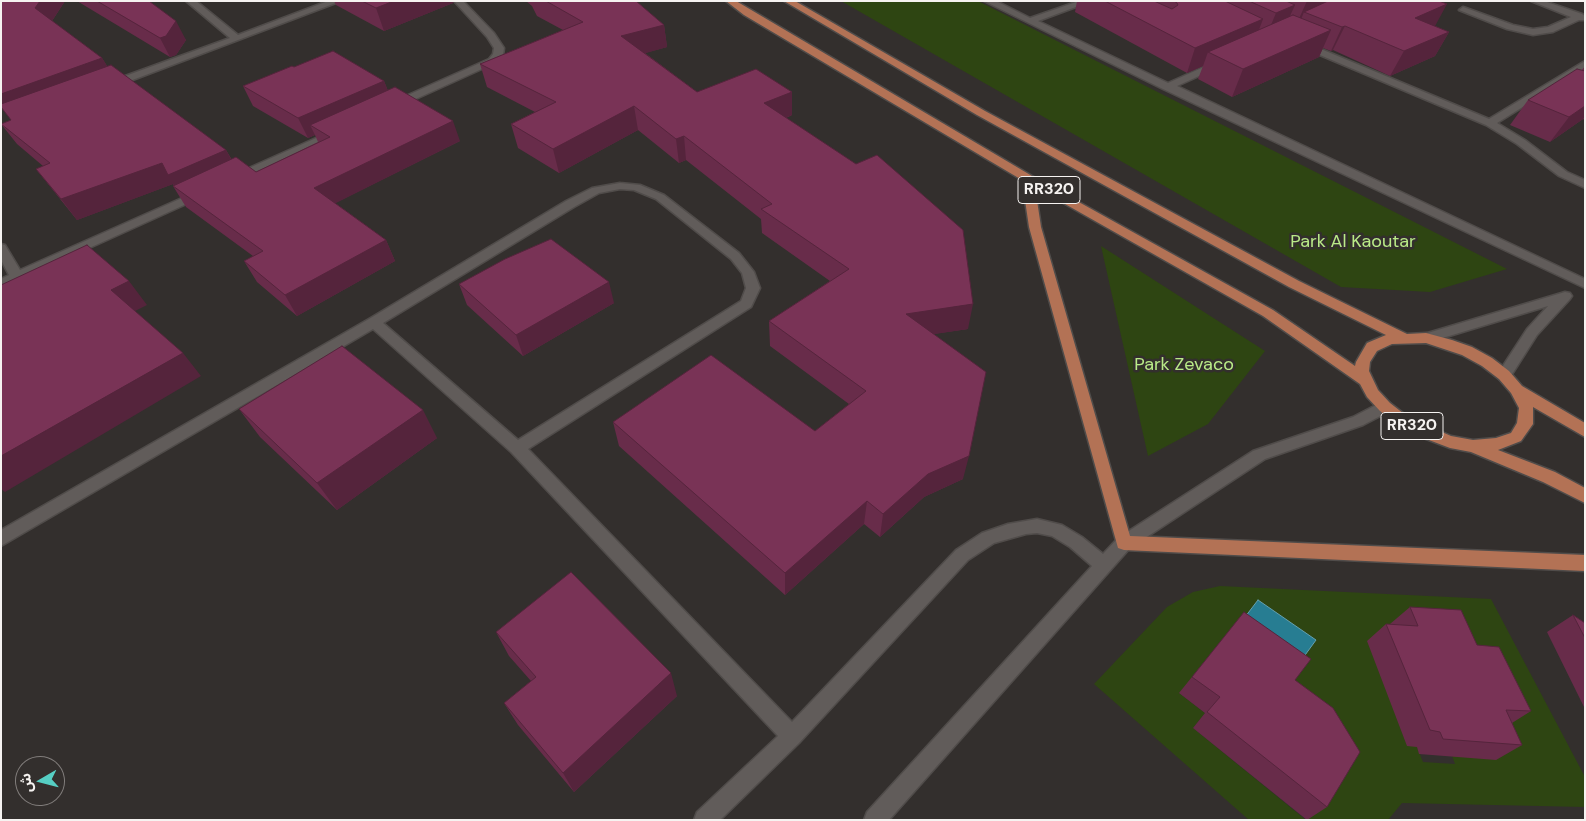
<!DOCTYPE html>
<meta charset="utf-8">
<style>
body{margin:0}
#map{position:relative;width:1586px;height:821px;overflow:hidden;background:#332f2d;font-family:"DM Sans","Noto Sans Arabic",sans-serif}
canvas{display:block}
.frame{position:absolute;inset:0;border:2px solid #f6f3f1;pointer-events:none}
.north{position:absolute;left:15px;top:756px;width:50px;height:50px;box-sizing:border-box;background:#332f2d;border:1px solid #817d7b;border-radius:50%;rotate:262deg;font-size:14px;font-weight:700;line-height:20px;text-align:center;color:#f6f3f1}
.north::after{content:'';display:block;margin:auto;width:18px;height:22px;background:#56cec3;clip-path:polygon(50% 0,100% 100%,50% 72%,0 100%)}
</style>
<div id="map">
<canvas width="1586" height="821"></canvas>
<div class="frame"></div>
<div class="north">ش</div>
</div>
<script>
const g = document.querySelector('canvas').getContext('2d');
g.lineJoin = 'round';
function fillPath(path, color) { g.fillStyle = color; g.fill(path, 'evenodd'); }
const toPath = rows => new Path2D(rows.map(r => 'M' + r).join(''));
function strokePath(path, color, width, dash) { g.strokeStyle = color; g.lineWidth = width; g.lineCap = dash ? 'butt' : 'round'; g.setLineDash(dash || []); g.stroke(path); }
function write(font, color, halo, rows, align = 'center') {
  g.font = font + ' "DM Sans",sans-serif'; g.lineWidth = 5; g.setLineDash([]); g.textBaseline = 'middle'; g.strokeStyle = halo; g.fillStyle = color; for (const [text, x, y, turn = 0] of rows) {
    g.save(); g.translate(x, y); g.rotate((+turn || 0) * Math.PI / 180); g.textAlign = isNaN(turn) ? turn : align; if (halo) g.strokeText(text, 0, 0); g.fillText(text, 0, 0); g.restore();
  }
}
fillPath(toPath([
 [841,1,978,1,1507,269,1430,292,1341,287],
 [1101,246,1265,351,1208,424,1148,456],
 [1220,586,1491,599,1585,777,1585,807,1402,803,1388,820,1307,820,1340,767,1179,693,1205,713,1193,728,1306,820,1249,820,1094,684,1167,607,1193,592],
 [1417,747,1452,756,1455,764,1423,762]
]), '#2e4512');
const water = toPath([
 [1258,600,1316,640,1300,662,1242,621,1258,600]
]);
fillPath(water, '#277d92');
strokePath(water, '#65a0ae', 1);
const street = toPath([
 [186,1,196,1,238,35,328,1,341,1,114,87,106,87,106,83,230,38,186,1],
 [454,1,463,1,494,33,504,48,503,55,495,63,398,107,390,107,389,105,390,103,489,59,493,54,494,48,487,37,454,1],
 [984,1,996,1,1030,18,1079,1,1092,1,1038,21,1168,83,1215,62,1221,62,1221,66,1177,86,1585,279,1585,288,1163,89,984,1],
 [1531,1,1544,1,1582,14,1585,16,1585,20,1579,20,1553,32,1533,35,1507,29,1459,10,1463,7,1466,8,1513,25,1533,29,1548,27,1571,17,1531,1],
 [1304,42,1489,119,1585,61,1585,68,1497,123,1525,140,1567,172,1585,180,1585,188,1559,176,1517,144,1486,125,1301,47,1299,45,1304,42],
 [334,130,339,133,338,135,239,180,235,181,229,178,231,176,334,130],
 [620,183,640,185,664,195,739,253,754,272,760,288,751,307,528,449,792,722,956,550,982,533,1008,524,1037,519,1062,525,1082,537,1103,554,1118,538,1253,451,1353,417,1380,403,1385,401,1390,403,1392,407,1390,411,1363,425,1265,459,1130,548,889,820,864,820,867,812,1092,566,1070,547,1052,536,1037,533,1026,534,994,543,968,560,799,743,720,820,694,820,697,812,778,736,511,452,373,329,1,546,1,530,369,319,566,201,592,188,620,183],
 [620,189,634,190,656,199,731,259,742,273,746,288,741,301,518,440,383,323,574,207,599,193,620,189],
 [200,190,206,194,204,196,1,288,1,279,9,275,1,260,1,244,5,245,20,270,200,190],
 [1565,292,1570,293,1572,296,1570,299,1537,335,1509,379,1504,380,1499,379,1497,375,1527,329,1548,306,1426,343,1421,341,1419,338,1421,335,1565,292]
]);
const primary = toPath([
 [726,1,736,1,1032,176,1273,310,1355,366,1356,362,1367,343,1386,335,1289,287,977,115,784,1,795,1,985,111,1299,281,1407,334,1426,333,1452,340,1472,347,1492,358,1509,371,1522,386,1585,423,1585,437,1533,407,1533,424,1521,441,1498,450,1555,472,1585,488,1585,503,1543,482,1471,452,1450,448,1421,437,1398,425,1380,411,1367,397,1360,384,1263,316,1035,187,1041,227,1130,536,1585,555,1585,571,1124,550,1118,548,1029,227,1022,180,744,15,726,1],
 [1426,343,1462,355,1482,366,1499,379,1511,393,1519,408,1517,423,1511,433,1496,438,1473,440,1451,436,1408,417,1390,403,1378,390,1369,371,1370,362,1377,351,1392,344,1426,343]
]);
strokePath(street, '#504c4a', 3);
strokePath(primary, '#504c4a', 3);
fillPath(street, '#615c5a');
fillPath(primary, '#b37255');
fillPath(toPath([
 [1,1,65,1,52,21,102,58,107,66,226,150,232,160,256,172,318,142,315,135,308,138,253,106,243,86,294,67,384,81,388,91,460,141,335,203,386,240,395,261,297,316,257,282,244,261,253,256,186,207,173,186,174,186,173,184,77,220,36,169,43,166,17,144,1,124,11,120],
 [77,1,149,1,186,40,176,55,170,57],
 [334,1,454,1,453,3,384,31,336,5],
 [526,1,636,1,664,25,667,47,645,53,697,92,792,92,792,115,786,118,968,329,933,334,963,479,924,497,880,537,864,524,785,595,619,446,613,422,815,431,849,404,770,346,769,321,830,281,762,233,761,219,686,160,679,163,638,130,559,173,518,148,511,124,535,112,487,87,480,64,563,30,537,16,532,6],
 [1077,1,1439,1,1435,26,1449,32,1435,56,1390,76,1333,50,1331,51,1323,48,1319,57,1232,97,1198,79,1203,66,1187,73,1075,12],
 [1585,66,1585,120,1583,119,1550,142,1510,125,1528,100,1582,70],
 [459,284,614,303,523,356,467,305],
 [239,409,437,438,337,510,260,437],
 [1410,607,1477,645,1531,711,1512,723,1522,745,1496,760,1419,754,1417,747,1407,746,1367,641,1386,624,1390,624],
 [1573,615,1585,623,1585,709,1547,632],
 [1230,630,1295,680,1327,807,1307,820,1193,728,1205,713,1179,693],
 [496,632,677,696,574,792,518,725,504,703,531,681,509,656]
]), '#682c4a');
fillPath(toPath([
 [40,1,65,1,48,27,35,8],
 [394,1,454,1,453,3,384,31,376,8],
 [1307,1,1346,1,1304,12,1300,22,1297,23],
 [1447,4,1434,28,1415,18],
 [1295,5,1284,29,1266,37,1276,13],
 [1263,19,1254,43,1208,52,1203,66,1187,73,1195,48],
 [176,21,186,40,176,55,170,57,160,38],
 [664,25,667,47,625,59,621,36],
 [1345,26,1333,50,1331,51,1342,27],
 [1331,30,1319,57,1232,97,1243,69],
 [1449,32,1435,56,1390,76,1404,51],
 [102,58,114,77,1,107,1,94],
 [384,81,392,101,310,125,315,135,308,138,298,118],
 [792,92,792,115,764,127,764,103],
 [634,106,638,130,559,173,553,149],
 [1585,106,1585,116,1583,119,1550,142,1569,117],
 [453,121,460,141,324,209,314,188],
 [684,136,686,160,679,163,676,139],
 [226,150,237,170,177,189,173,184,77,220,61,199,162,163],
 [386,240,395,261,297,316,285,295],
 [129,281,147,305,129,314,111,290],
 [609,282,614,303,523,356,516,335],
 [973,304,968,329,902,339,906,314],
 [183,353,201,376,5,492,1,489,1,456],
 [423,410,437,438,337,510,317,483],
 [969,456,963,479,924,497,880,537,883,514,928,474],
 [867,501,864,524,785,595,785,573],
 [671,673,677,696,574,792,563,773]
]), '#55243c');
const building = toPath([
 [1,1,40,1,35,8,102,58,1,94,1,1],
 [97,1,149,1,176,21,166,36,160,38,97,1],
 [362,1,394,1,376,8,362,1],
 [546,1,636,1,664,25,621,36,697,92,756,69,792,92,764,103,856,164,877,155,963,230,973,304,906,314,986,372,969,456,928,474,883,514,867,501,785,573,613,422,711,355,815,431,866,391,769,321,849,269,761,209,772,204,684,136,676,139,634,106,553,149,511,124,556,102,480,64,583,22,546,1],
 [1105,1,1154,1,1172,9,1178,5,1177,3,1174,1,1225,1,1263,19,1195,48,1105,1],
 [1249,1,1286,1,1295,5,1276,13,1249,1],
 [1328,1,1439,1,1447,4,1415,18,1449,32,1404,51,1345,26,1342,27,1304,12,1328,1],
 [1293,15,1331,30,1243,69,1208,52,1293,15],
 [333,51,384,81,298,118,243,86,292,66,294,67,333,51],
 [111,65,226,150,168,175,162,163,61,199,36,169,50,163,1,124,11,120,1,107,1,104,111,65],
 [1577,69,1585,71,1585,106,1569,117,1528,100,1577,69],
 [395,87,453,121,314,188,386,240,285,295,244,261,263,251,173,186,236,157,256,172,330,137,310,125,395,87],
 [551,239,609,282,516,335,459,284,505,259,551,239],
 [87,245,129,281,111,290,183,353,1,456,1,285,87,245],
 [342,346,423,410,317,483,239,409,342,346],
 [571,572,671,673,563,773,504,703,536,677,496,632,571,572],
 [1410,607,1461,610,1477,645,1499,647,1531,711,1506,710,1522,745,1443,739,1440,732,1430,730,1386,624,1418,626,1410,607],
 [1244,612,1311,659,1295,680,1333,708,1360,752,1327,807,1207,712,1220,697,1192,677,1244,612],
 [1573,615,1585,623,1585,638,1573,615]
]);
fillPath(building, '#793356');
strokePath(building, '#55243c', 1);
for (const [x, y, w] of [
 [1049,190,62],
 [1412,426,62]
]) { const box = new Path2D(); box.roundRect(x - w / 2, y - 13.5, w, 27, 4); g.fillStyle = '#332f2d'; g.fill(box); strokePath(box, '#f6f3f1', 1); }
write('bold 16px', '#f6f3f1', null, [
 ["RR320",1049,190],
 ["RR320",1412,426]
]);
write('18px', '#baeb88', '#332f2d', [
 ["Park Al Kaoutar",1353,242],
 ["Park Zevaco",1184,365]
]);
</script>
